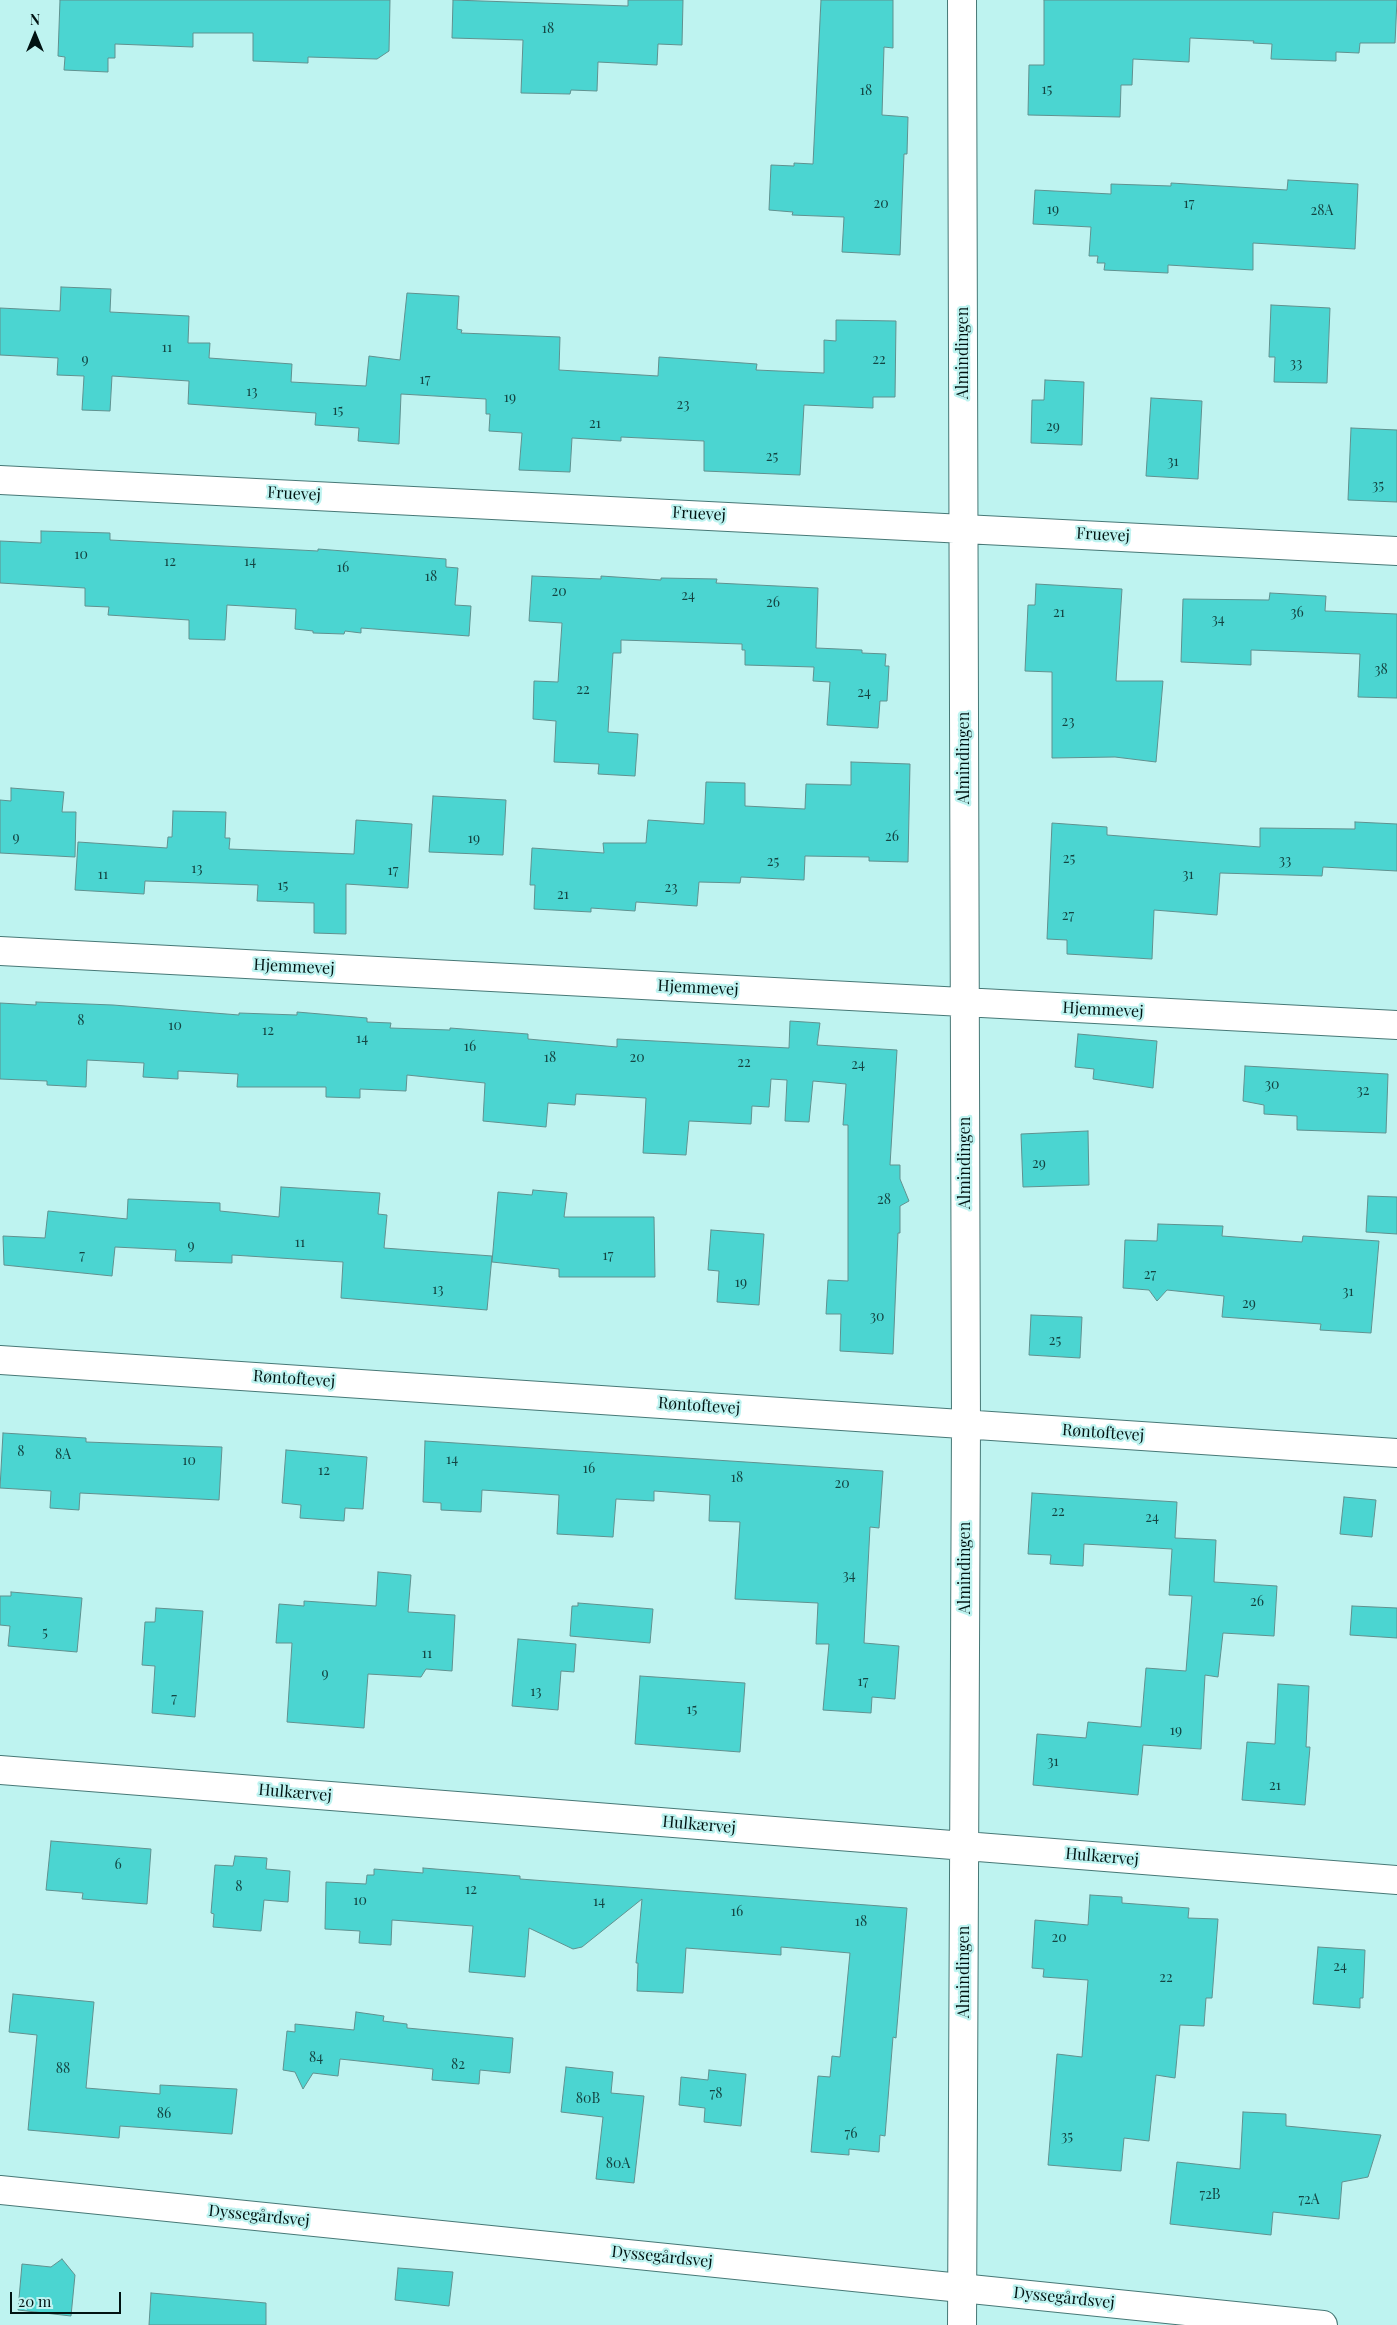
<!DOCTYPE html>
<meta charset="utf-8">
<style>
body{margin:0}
#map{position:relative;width:1397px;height:2325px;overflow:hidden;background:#bef3f0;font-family:"Playfair Display",serif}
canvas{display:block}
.north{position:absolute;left:10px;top:10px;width:50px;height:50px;-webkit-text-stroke:4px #bef3f0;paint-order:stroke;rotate:0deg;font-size:14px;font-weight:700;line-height:20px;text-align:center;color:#011312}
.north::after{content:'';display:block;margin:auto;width:18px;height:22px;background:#011312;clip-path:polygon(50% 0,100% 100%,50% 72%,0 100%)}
.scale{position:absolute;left:10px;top:2292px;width:111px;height:22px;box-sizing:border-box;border:2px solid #011312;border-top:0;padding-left:6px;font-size:15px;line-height:18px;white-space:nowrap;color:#011312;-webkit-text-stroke:4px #bef3f0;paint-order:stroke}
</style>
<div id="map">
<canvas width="1397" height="2325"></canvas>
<div class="north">N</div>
<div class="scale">20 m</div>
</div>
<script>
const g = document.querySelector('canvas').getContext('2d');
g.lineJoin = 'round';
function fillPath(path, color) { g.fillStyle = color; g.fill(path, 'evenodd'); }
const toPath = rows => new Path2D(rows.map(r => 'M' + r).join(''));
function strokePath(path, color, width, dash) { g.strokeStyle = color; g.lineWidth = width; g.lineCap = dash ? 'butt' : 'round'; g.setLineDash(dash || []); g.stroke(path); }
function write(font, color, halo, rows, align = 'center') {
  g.font = font + ' "Playfair Display",serif'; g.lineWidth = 4.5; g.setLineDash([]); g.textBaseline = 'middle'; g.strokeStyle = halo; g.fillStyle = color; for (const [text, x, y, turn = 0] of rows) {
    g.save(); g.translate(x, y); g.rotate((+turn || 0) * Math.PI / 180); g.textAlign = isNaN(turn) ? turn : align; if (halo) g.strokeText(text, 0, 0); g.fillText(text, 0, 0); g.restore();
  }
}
const building = toPath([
 [60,0,390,0,389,51,377,59,308,57,308,63,253,61,253,33,193,33,193,47,115,44,115,58,108,58,108,72,64,70,65,57,58,56,60,0],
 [453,0,628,6,628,0,683,0,682,45,658,44,657,65,598,62,597,91,571,90,570,94,521,93,523,40,452,38,453,0],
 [821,0,893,0,893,48,884,47,882,115,908,117,907,154,904,154,900,255,842,252,844,217,792,215,793,212,769,210,771,165,794,166,794,163,813,164,821,0],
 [1044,0,1397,0,1395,43,1360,43,1359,53,1336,52,1336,61,1271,59,1272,44,1253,43,1254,41,1190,38,1189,62,1133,59,1132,85,1121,85,1120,117,1028,115,1029,65,1044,65,1044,0],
 [1288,180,1358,184,1355,249,1253,243,1253,270,1168,265,1168,273,1104,270,1105,263,1097,263,1098,256,1089,256,1091,227,1033,224,1035,190,1111,194,1111,184,1171,186,1171,183,1287,190,1288,180],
 [61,287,111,289,110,312,189,316,188,343,210,343,209,358,292,364,291,382,366,386,369,356,400,360,407,293,459,296,457,329,462,330,461,333,560,337,559,370,658,376,659,357,757,364,756,370,824,373,824,340,836,341,836,320,896,321,895,397,873,397,873,408,804,405,800,475,704,471,704,441,621,437,621,441,572,438,570,472,519,470,522,433,489,431,490,414,486,414,486,399,401,394,399,444,358,441,359,428,315,425,316,413,188,404,189,381,112,376,110,411,82,410,84,376,57,375,58,358,0,355,0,308,60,311,61,287],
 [1271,305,1330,308,1327,383,1274,382,1275,357,1269,357,1271,305],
 [1045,380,1084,382,1082,445,1031,443,1032,400,1044,400,1045,380],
 [1151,398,1202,401,1198,479,1146,476,1151,398],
 [1351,428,1397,430,1397,502,1348,500,1351,428],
 [41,531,110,533,110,540,318,551,318,549,446,559,446,567,458,568,455,605,471,606,469,636,361,628,361,633,345,631,344,634,313,633,313,631,295,629,296,609,227,605,225,640,189,639,189,620,108,615,109,607,85,606,85,588,0,583,0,541,41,543,41,531],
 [532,576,601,579,601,576,661,580,661,578,717,579,716,583,818,588,816,648,862,650,862,653,886,654,885,666,889,666,887,701,880,701,878,728,827,725,830,682,813,681,814,667,745,665,745,650,742,650,742,644,621,640,621,653,613,653,608,732,638,734,635,776,598,774,599,764,554,762,556,721,533,719,534,681,558,682,562,623,529,621,532,576],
 [1036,584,1122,589,1116,681,1163,681,1156,762,1115,757,1052,758,1052,672,1025,671,1028,605,1035,605,1036,584],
 [1270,593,1326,596,1325,611,1397,614,1397,698,1358,697,1360,654,1251,650,1251,665,1181,662,1183,599,1269,600,1270,593],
 [851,762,910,764,908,862,869,861,869,857,805,856,804,880,741,877,740,883,699,882,697,906,636,902,635,911,591,908,591,912,534,909,535,885,530,885,532,848,604,853,603,843,646,843,648,820,704,824,706,782,745,783,745,806,805,809,806,784,851,785,851,762],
 [11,788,64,792,62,812,76,812,75,857,0,853,0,800,11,801,11,788],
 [433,796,506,800,503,855,429,852,433,796],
 [173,811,226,812,225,838,230,838,229,849,354,854,356,820,412,824,408,888,346,884,346,934,314,933,314,903,257,901,258,885,145,881,144,894,75,890,78,842,167,848,168,837,172,837,173,811],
 [1355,822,1397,824,1397,871,1323,867,1322,876,1220,873,1217,915,1154,910,1152,959,1067,954,1067,940,1047,939,1052,823,1107,827,1107,835,1260,847,1260,828,1355,829,1355,822],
 [36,1002,113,1005,239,1015,239,1013,297,1015,297,1012,367,1018,367,1022,391,1023,390,1028,450,1030,450,1028,528,1034,528,1039,617,1047,617,1039,789,1048,790,1021,820,1023,817,1045,897,1050,890,1165,900,1165,900,1179,909,1201,900,1206,900,1233,898,1233,893,1354,840,1351,841,1314,826,1314,828,1280,848,1281,848,1125,843,1125,846,1084,813,1081,809,1122,785,1121,787,1080,771,1079,769,1107,752,1106,751,1124,689,1121,686,1155,643,1153,646,1098,576,1094,575,1105,548,1103,546,1127,483,1121,485,1083,407,1075,406,1091,360,1089,360,1098,326,1097,326,1087,237,1087,238,1074,178,1071,178,1079,143,1077,144,1063,87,1060,86,1087,47,1085,47,1081,0,1079,0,1003,36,1005,36,1002],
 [1078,1034,1157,1041,1153,1088,1093,1079,1094,1069,1075,1067,1078,1034],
 [1245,1066,1388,1074,1386,1133,1297,1130,1297,1116,1264,1114,1264,1105,1243,1101,1245,1066],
 [1088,1131,1089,1185,1023,1187,1021,1134,1088,1131],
 [281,1187,380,1193,378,1214,387,1215,384,1248,492,1256,487,1310,341,1298,343,1262,232,1255,232,1263,175,1261,176,1250,115,1247,112,1276,4,1265,3,1236,45,1238,48,1211,127,1219,128,1199,220,1203,220,1211,279,1217,281,1187],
 [533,1190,567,1193,564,1217,654,1217,655,1277,559,1277,559,1269,492,1262,498,1192,532,1195,533,1190],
 [1368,1196,1397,1197,1397,1234,1366,1232,1368,1196],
 [1158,1224,1223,1226,1222,1236,1302,1242,1303,1236,1379,1241,1371,1333,1320,1330,1321,1324,1222,1317,1224,1296,1167,1290,1157,1301,1149,1290,1123,1288,1125,1240,1157,1241,1158,1224],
 [711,1230,764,1234,759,1305,717,1302,719,1271,708,1270,711,1230],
 [1031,1315,1082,1317,1080,1358,1029,1355,1031,1315],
 [3,1433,86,1438,86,1442,222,1447,219,1500,80,1493,79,1510,50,1508,51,1491,0,1488,3,1433],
 [425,1441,883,1471,879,1528,870,1527,864,1643,899,1646,895,1699,872,1697,871,1713,823,1710,829,1644,816,1644,818,1603,735,1599,740,1522,709,1521,710,1495,654,1491,654,1501,616,1499,613,1537,557,1534,559,1495,482,1490,481,1512,441,1510,441,1503,423,1502,425,1441],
 [286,1450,367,1457,363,1509,345,1508,344,1521,300,1518,301,1505,282,1503,286,1450],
 [1032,1493,1177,1502,1175,1538,1216,1540,1214,1582,1277,1586,1274,1636,1223,1633,1218,1677,1205,1675,1201,1749,1143,1745,1138,1795,1033,1785,1037,1734,1086,1738,1088,1722,1141,1727,1146,1668,1186,1671,1192,1596,1169,1595,1172,1549,1084,1544,1083,1566,1050,1564,1051,1555,1028,1554,1032,1493],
 [1344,1497,1376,1500,1372,1537,1340,1534,1344,1497],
 [378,1572,411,1575,408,1612,455,1615,452,1671,426,1669,421,1677,368,1674,364,1728,287,1722,292,1643,276,1643,279,1604,304,1606,304,1601,376,1606,378,1572],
 [11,1592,82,1598,77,1652,8,1646,10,1626,0,1625,0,1596,11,1596,11,1592],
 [578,1603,653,1609,650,1643,570,1636,572,1606,578,1606,578,1603],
 [1352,1606,1397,1608,1397,1638,1350,1635,1352,1606],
 [156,1608,203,1611,195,1717,152,1713,155,1666,142,1665,145,1622,155,1622,156,1608],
 [518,1639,576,1644,574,1672,561,1671,558,1710,512,1706,518,1639],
 [640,1676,745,1683,740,1752,635,1744,640,1676],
 [1278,1684,1309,1686,1306,1747,1310,1747,1305,1805,1242,1800,1247,1742,1275,1744,1278,1684],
 [51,1841,151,1849,147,1904,82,1899,83,1893,46,1890,51,1841],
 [235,1856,267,1858,266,1869,290,1871,288,1902,264,1900,261,1931,213,1927,214,1914,211,1913,215,1865,233,1866,235,1856],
 [423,1868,520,1876,520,1879,907,1908,896,2038,893,2037,885,2136,880,2135,879,2152,849,2149,849,2155,811,2152,818,2076,830,2077,832,2056,840,2057,850,1953,781,1947,781,1955,686,1948,683,1993,637,1991,638,1963,636,1963,642,1899,582,1947,573,1949,529,1928,525,1977,469,1972,473,1926,392,1920,391,1945,359,1943,360,1931,325,1929,326,1882,366,1884,367,1875,374,1875,374,1869,423,1873,423,1868],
 [1090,1895,1122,1897,1122,1903,1189,1908,1188,1918,1218,1919,1212,1998,1206,1998,1204,2026,1180,2025,1175,2078,1156,2075,1149,2141,1124,2138,1121,2171,1048,2165,1057,2054,1082,2057,1088,1980,1043,1977,1044,1969,1032,1968,1035,1920,1088,1925,1090,1895],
 [1318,1947,1365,1950,1363,1998,1360,1998,1360,2008,1313,2004,1318,1947],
 [13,1994,94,2002,86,2088,160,2094,160,2085,237,2089,232,2134,120,2126,119,2138,28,2130,37,2035,9,2032,13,1994],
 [356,2012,384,2016,383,2021,407,2024,407,2028,513,2038,510,2073,480,2070,479,2084,432,2080,433,2069,340,2059,338,2076,313,2073,303,2089,295,2072,283,2070,287,2031,295,2032,295,2024,354,2030,356,2012],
 [566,2067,613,2072,611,2093,644,2096,634,2183,596,2179,603,2117,561,2112,566,2067],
 [709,2070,746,2074,741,2126,704,2122,705,2108,679,2105,681,2077,708,2080,709,2070],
 [1243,2112,1286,2114,1286,2126,1381,2135,1368,2177,1342,2182,1339,2219,1273,2212,1271,2235,1170,2224,1177,2162,1240,2169,1243,2112],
 [62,2259,75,2275,71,2316,18,2310,22,2264,51,2267,62,2259],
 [398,2268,453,2272,449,2306,395,2300,398,2268],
 [151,2293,266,2303,266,2325,149,2325,151,2293]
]);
fillPath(building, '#4bd5d1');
strokePath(building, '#60918f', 1);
const street = toPath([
 [0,480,1397,551],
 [0,951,1397,1025],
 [0,1360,1397,1453],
 [0,1770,1397,1880],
 [962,2325,966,1424,962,0]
]);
const secondary = toPath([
 [0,2190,1323,2325]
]);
strokePath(street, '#477876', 30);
strokePath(secondary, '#477876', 30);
strokePath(street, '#fff', 28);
strokePath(secondary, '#fff', 28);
write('14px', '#144442', null, [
 ["18",548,29],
 ["15",1047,90],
 ["18",866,91],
 ["20",881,204],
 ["17",1189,204],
 ["19",1053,210],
 ["28A",1322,211],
 ["11",167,348],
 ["9",85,360],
 ["22",879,360],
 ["33",1296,364],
 ["17",425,380],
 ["13",252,392],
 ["19",510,398],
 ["23",683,405],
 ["15",338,411],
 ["21",595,424],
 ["29",1053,427],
 ["25",772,457],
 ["31",1173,462],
 ["35",1378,486],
 ["10",81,555],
 ["12",170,562],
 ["14",250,562],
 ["16",343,568],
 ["18",431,577],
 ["20",559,592],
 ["24",688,596],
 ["26",773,603],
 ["21",1059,613],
 ["36",1297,613],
 ["34",1218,620],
 ["38",1381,670],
 ["22",583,690],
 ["24",864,693],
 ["23",1068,722],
 ["26",892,837],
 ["9",16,838],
 ["19",474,839],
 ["25",1069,859],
 ["33",1285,861],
 ["25",773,862],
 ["13",197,869],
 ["17",393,871],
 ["11",103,875],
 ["31",1188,875],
 ["15",283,886],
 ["23",671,888],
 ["21",563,895],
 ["27",1068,916],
 ["8",81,1021],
 ["10",175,1026],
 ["12",268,1031],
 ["14",362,1039],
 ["16",470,1047],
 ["18",550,1058],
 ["20",637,1058],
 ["22",744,1063],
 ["24",858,1065],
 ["30",1272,1085],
 ["32",1363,1091],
 ["29",1039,1164],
 ["28",884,1200],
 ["11",300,1243],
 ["9",191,1246],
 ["7",82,1256],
 ["17",608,1256],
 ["27",1150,1275],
 ["19",741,1283],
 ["13",438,1290],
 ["31",1348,1292],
 ["29",1249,1304],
 ["30",877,1317],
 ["25",1055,1341],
 ["8",21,1452],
 ["8A",63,1455],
 ["14",452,1460],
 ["10",189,1461],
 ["16",589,1469],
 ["12",324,1471],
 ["18",737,1478],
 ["20",842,1484],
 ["22",1058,1512],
 ["24",1152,1518],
 ["34",849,1576],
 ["26",1257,1602],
 ["5",45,1633],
 ["11",427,1654],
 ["9",325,1674],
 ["17",863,1682],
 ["13",536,1692],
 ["7",174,1699],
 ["15",692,1710],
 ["19",1176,1731],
 ["31",1053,1762],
 ["21",1275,1786],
 ["6",118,1865],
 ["8",239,1887],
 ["12",471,1890],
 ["10",360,1901],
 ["14",599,1902],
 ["16",737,1912],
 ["18",861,1922],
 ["20",1059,1938],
 ["24",1340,1967],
 ["22",1166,1978],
 ["84",316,2058],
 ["82",458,2065],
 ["88",63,2069],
 ["78",716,2094],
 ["80B",588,2099],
 ["86",164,2114],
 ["76",851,2134],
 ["35",1067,2137],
 ["80A",618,2164],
 ["72B",1210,2195],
 ["72A",1309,2200]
]);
write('16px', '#011312', '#bef3f0', [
 ["Almindingen",963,353,-90],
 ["Fruevej",294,494,3],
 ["Fruevej",699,514,3],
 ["Fruevej",1103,535,3],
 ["Almindingen",964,758,-90],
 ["Hjemmevej",294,967,3],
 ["Hjemmevej",698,988,3],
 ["Hjemmevej",1103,1010,3],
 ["Almindingen",965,1163,-90],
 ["Røntoftevej",294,1379,4],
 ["Røntoftevej",699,1406,4],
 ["Røntoftevej",1103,1433,4],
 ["Almindingen",965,1568,-90],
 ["Hulkærvej",295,1793,5],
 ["Hulkærvej",699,1825,5],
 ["Hulkærvej",1102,1857,5],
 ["Almindingen",964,1972,-90],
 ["Dyssegårdsvej",259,2216,6],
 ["Dyssegårdsvej",662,2257,6],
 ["Dyssegårdsvej",1064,2298,6]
]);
</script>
